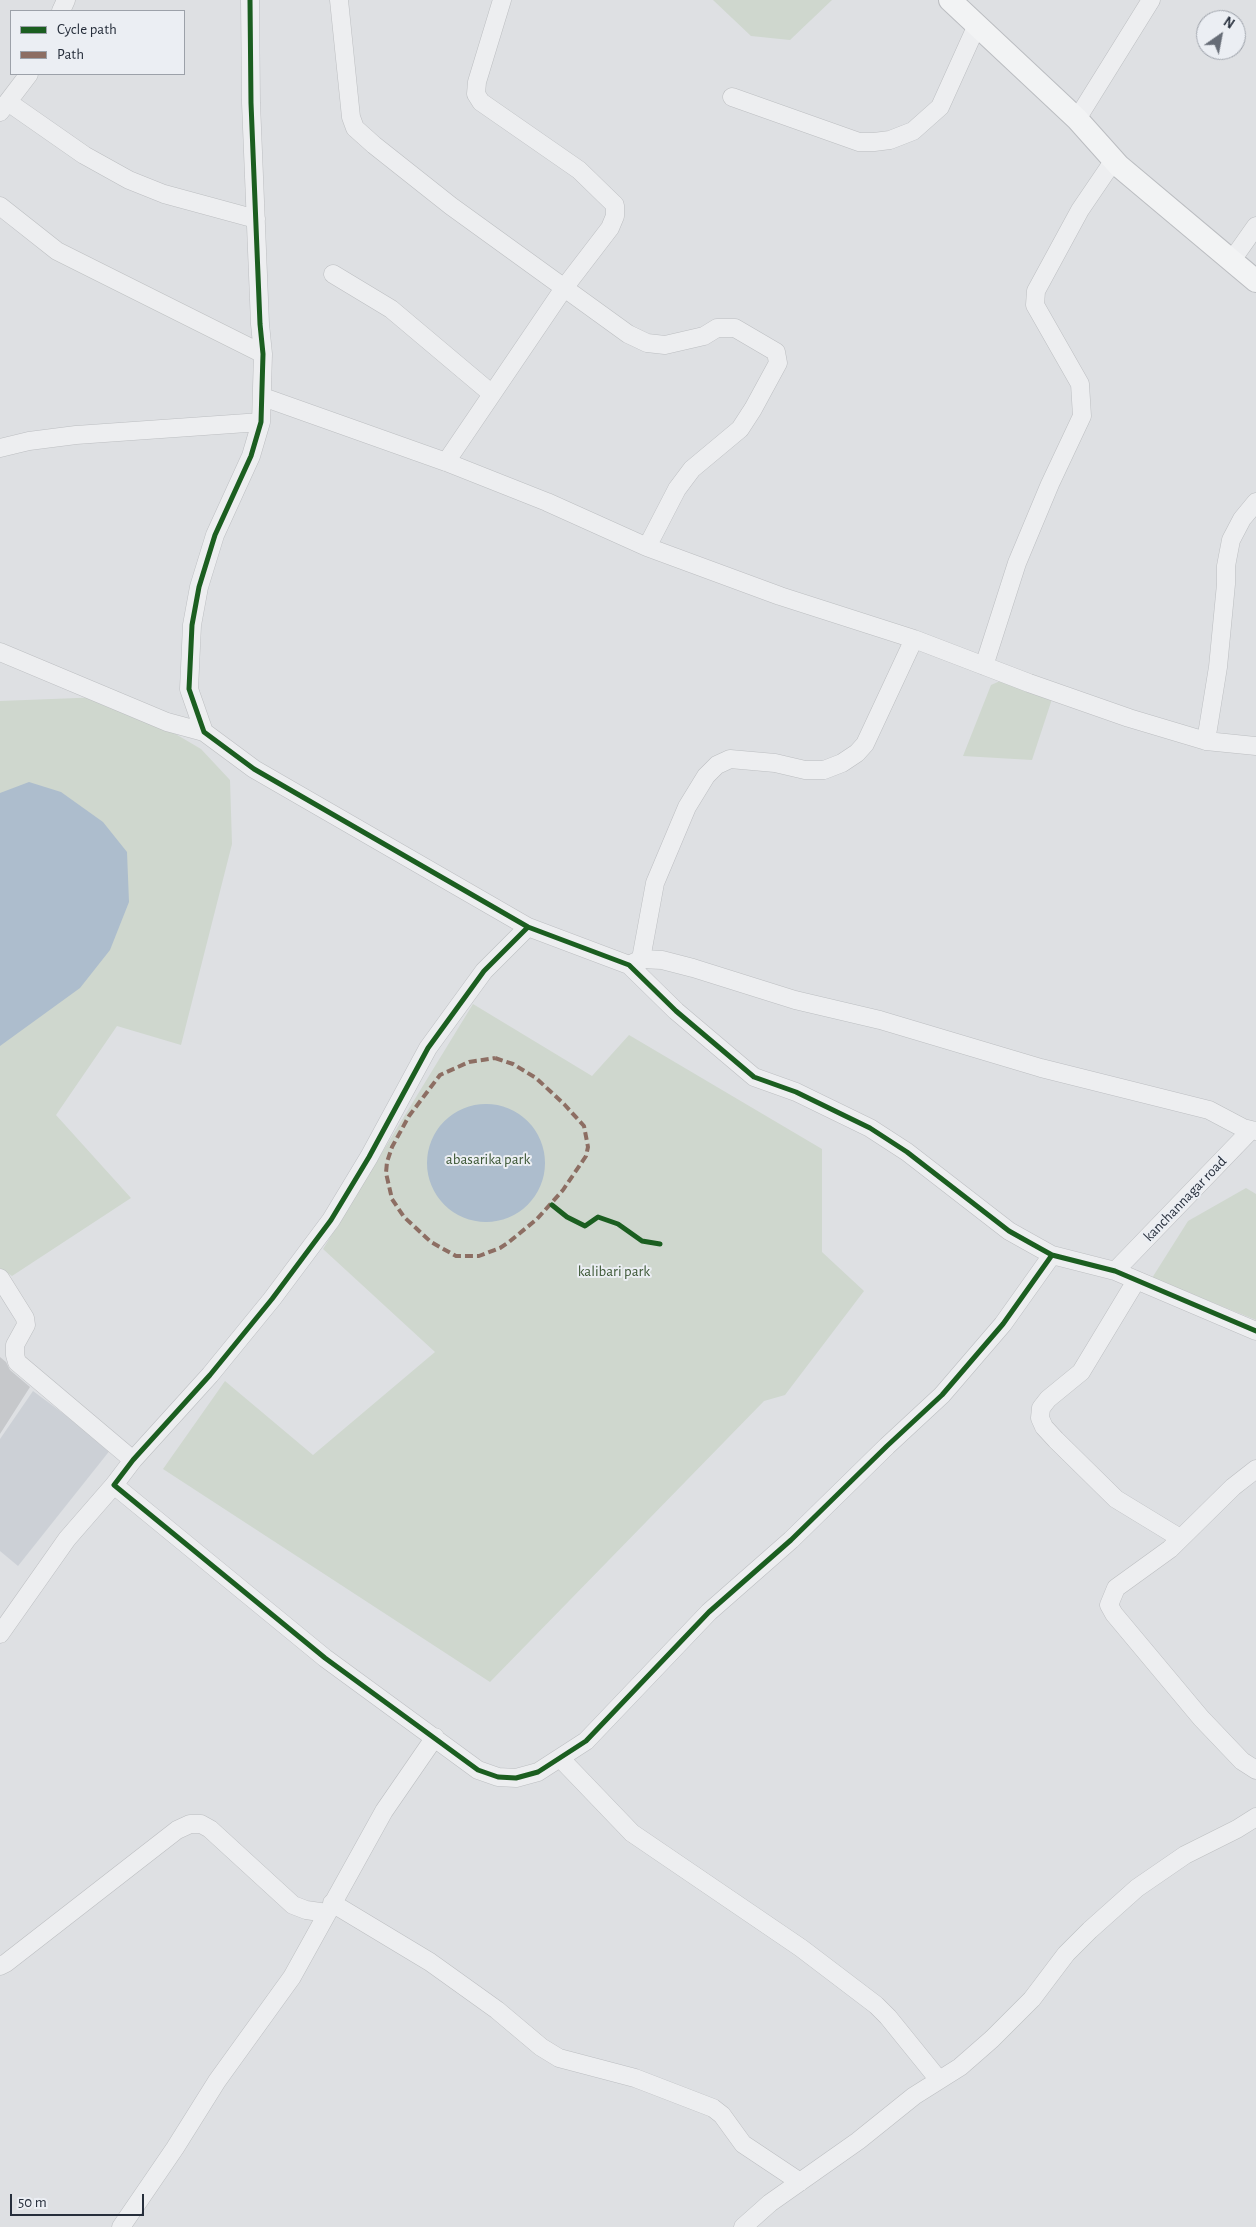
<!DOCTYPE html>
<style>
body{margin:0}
#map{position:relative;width:1256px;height:2227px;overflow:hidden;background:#dee0e3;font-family:"Alegreya Sans",sans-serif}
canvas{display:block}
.legend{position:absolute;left:10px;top:10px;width:175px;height:65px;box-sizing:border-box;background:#ebeef3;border:1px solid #9ca1a9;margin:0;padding:6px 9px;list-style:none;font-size:15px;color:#262e3b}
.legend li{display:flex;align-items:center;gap:10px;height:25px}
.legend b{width:25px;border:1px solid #9ca1a9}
.north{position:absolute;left:1196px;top:10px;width:50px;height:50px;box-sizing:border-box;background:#ebeef3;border:1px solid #9ca1a9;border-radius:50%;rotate:33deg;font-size:14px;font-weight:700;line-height:20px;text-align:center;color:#262e3b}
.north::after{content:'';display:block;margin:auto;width:18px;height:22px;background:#666c76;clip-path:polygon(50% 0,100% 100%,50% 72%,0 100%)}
.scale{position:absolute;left:10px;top:2194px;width:134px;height:22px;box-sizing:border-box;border:2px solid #262e3b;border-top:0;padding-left:6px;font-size:15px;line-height:18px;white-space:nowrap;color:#262e3b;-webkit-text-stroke:4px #ebeef3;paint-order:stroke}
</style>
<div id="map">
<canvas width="1256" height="2227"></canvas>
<ul class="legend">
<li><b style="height:6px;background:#1b5e20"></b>Cycle path</li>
<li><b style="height:6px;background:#8d6e63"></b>Path</li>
</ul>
<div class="north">N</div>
<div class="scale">50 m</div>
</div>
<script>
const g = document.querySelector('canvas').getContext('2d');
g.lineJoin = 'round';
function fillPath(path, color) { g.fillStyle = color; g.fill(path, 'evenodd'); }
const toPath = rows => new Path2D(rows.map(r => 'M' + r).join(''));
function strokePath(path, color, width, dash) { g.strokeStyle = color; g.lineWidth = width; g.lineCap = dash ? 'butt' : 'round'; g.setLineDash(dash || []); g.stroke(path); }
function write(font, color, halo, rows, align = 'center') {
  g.font = font + ' "Alegreya Sans",sans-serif'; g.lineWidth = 4; g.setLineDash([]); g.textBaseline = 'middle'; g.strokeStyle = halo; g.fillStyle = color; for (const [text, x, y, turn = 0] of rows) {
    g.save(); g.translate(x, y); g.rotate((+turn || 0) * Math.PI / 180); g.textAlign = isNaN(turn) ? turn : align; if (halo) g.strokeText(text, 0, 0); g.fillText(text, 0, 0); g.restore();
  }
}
fillPath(toPath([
 [33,1391,111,1449,18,1566,0,1551,0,1439]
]), '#ccd0d6');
fillPath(toPath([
 [713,0,832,0,790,40,751,36],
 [1009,677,1053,696,1032,760,963,756,991,685],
 [129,696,145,716,201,749,230,780,232,844,181,1045,117,1026,56,1115,131,1198,12,1276,0,1268,0,701],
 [473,1004,592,1076,629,1035,822,1149,822,1252,864,1291,785,1395,764,1401,490,1682,163,1469,225,1381,313,1455,435,1352,323,1249],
 [1246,1188,1256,1194,1256,1320,1152,1278,1188,1221]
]), '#cfd7ce');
fillPath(toPath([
 [29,782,61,792,103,822,127,852,129,902,110,950,80,988,0,1046,0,793],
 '427 1163a59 59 0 1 1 118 0a59 59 0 1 1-118 0Z'
]), '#adbdcd');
fillPath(toPath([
 [0,1357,6,1362,10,1370,30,1387,0,1434]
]), '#c6c8cb');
const minor = toPath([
 [250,0,251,103,260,324,263,354,261,422,251,456,215,535,199,587,192,625,189,689,204,732,254,769,528,927,629,965,676,1011,754,1077,796,1092,870,1128,907,1152,1009,1231,1034,1245,1052,1255,1115,1271,1256,1331],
 [339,0,351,117,355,128,374,145,451,206,628,334,647,343,665,345,704,336,717,328,735,328,776,352,778,363,753,409,740,429,692,469,677,489,647,547],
 [61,11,66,0],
 [732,97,859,142,874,142,890,140,913,131,940,107,977,25],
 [8,102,84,155,129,180,164,194,256,219],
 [0,112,29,74],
 [1077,119,1151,0],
 [0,206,57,251,263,354],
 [1232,260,1256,226],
 [333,274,391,309,492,394],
 [263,397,446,462,547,502,647,547,780,596,914,639,1029,683,1129,718,1206,741,1256,746],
 [0,448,29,441,76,435,261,422],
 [446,462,564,288,610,228,615,216,615,205,579,170,481,102,476,94,477,82,502,0],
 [0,652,167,722,204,732],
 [984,666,1017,563,1050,484,1082,416,1080,384,1035,305,1036,291,1080,210,1114,160],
 [1206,741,1218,667,1226,584,1226,566,1231,540,1242,519,1256,502],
 [528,927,484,971,428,1048,369,1157,331,1220,272,1299,210,1375,133,1460,114,1485,325,1658,478,1770,498,1777,516,1778,538,1772,586,1741,709,1612,791,1540,887,1446,942,1395,1003,1324,1052,1255],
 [641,959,655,883,687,807,706,776,717,765,730,759,775,763,805,770,824,770,842,763,857,753,865,744,914,639],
 [629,965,641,959,662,960,693,968,795,1000,880,1020,1041,1068,1209,1110,1243,1128,1251,1130],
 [1115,1271,1251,1130,1256,1131],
 [0,1278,25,1318,26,1325,15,1345,15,1355,17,1362,133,1460],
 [1136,1281,1081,1372,1048,1399,1041,1408,1040,1418,1044,1427,1056,1440,1116,1499,1180,1538],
 [1256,1469,1233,1487,1170,1549,1116,1588,1109,1605,1114,1614,1201,1718,1242,1761,1256,1770],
 [0,1634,67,1539,114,1485],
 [561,1759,632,1833,801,1948,876,2005,888,2017,939,2080],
 [332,1903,430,1962,497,2010,541,2047,559,2058,635,2078,713,2108,722,2115,743,2144,800,2182],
 [0,1966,6,1963,177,1830,190,1824,201,1824,210,1829,293,1905,306,1910,327,1913],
 [121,2227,175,2148,217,2081,292,1977,384,1811,435,1737],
 [743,2227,770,2203,858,2141,914,2096,960,2067,992,2039,1032,1999,1066,1954,1090,1930,1137,1888,1185,1855,1237,1829,1256,1817]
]);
const major = toPath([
 [950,0,1077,119,1119,166,1256,281]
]);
strokePath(minor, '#bcbec1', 19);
strokePath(major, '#bbbdc1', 24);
strokePath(minor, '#edeef0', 18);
strokePath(major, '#f2f3f4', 22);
strokePath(toPath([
 [495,1058,513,1064,536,1078,564,1104,584,1126,588,1147,586,1156,563,1190,537,1219,509,1242,500,1248,479,1256,456,1256,431,1242,404,1217,392,1199,386,1173,387,1162,392,1147,409,1116,440,1075,469,1062,495,1058]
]), '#8d6e63', 4, [8, 4]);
strokePath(toPath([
 [250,0,251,103,260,324,263,354,261,422,251,456,215,535,199,587,192,625,189,689,204,732,254,769,528,927,629,965,676,1011,754,1077,796,1092,870,1128,907,1152,1009,1231,1034,1245,1052,1255,1115,1271,1256,1331],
 [528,927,484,971,428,1048,369,1157,331,1220,272,1299,210,1375,133,1460,114,1485,325,1658,478,1770,498,1777,516,1778,538,1772,586,1741,709,1612,791,1540,887,1446,942,1395,1003,1324,1052,1255],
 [552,1205,567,1217,585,1226,598,1217,618,1224,642,1241,660,1244]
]), '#1b5e20', 5);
write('15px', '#3b5634', '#ebeef3', [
 ["abasarika park",488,1159],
 ["kalibari park",614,1271]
]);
write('15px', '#262e3b', '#ebeef3', [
 ["kanchannagar road",1185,1199,-46]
]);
</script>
